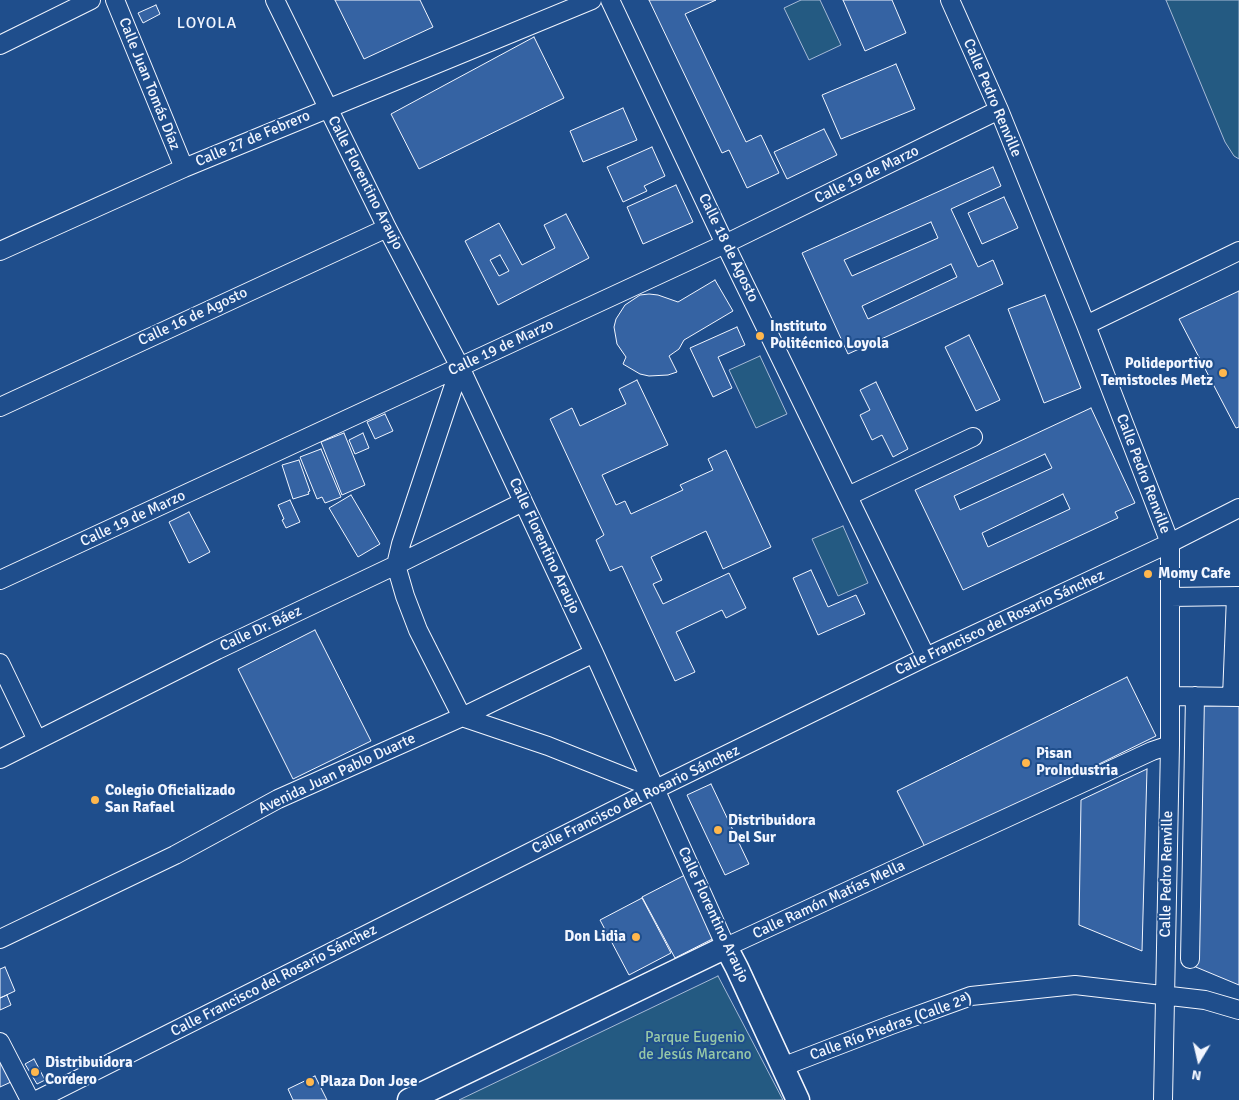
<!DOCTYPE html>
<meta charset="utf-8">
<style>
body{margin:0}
#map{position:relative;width:1239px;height:1100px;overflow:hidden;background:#1f4e8c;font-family:Signika,sans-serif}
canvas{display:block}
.north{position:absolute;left:1174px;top:1035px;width:50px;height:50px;-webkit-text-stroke:4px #1f4e8c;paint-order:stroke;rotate:189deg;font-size:14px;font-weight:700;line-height:20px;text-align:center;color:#f2f6ff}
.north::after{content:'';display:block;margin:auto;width:18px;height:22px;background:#f2f6ff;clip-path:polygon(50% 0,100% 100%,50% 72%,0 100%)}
</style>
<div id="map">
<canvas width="1239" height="1100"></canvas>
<div class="north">N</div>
</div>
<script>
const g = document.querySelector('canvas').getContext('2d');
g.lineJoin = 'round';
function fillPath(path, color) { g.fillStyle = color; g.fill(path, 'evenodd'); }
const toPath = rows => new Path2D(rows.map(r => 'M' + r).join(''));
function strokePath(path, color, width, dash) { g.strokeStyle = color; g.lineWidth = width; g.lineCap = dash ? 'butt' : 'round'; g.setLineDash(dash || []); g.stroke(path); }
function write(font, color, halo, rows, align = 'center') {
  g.font = font + ' Signika,sans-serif'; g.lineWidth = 4; g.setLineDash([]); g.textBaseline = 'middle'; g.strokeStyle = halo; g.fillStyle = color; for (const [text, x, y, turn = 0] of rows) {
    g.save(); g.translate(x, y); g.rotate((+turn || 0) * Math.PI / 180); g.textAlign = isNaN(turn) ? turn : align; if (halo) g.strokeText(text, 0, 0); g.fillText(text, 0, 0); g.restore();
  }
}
const green = toPath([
 [801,0,820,0,841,45,809,60,784,8,801,0],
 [1166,0,1239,0,1239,159,1234,156,1225,142,1166,0],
 [760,356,787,414,756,428,729,370,760,356],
 [843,526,868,583,838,596,812,539,843,526],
 [718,976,783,1100,459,1100,718,976]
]);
fillPath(green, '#245a82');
strokePath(green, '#a8bbd7', 1);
const building = toPath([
 [335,0,420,0,433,27,364,59,335,0],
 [649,0,716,0,685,14,746,142,761,135,779,173,747,188,729,150,722,153,649,0],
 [843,0,892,0,906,33,865,51,843,0],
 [156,5,160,14,143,23,138,13,156,5],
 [534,37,564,98,419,169,391,114,534,37],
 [896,64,915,109,841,139,822,95,896,64],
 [623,108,637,140,583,162,570,131,623,108],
 [824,129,837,155,787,179,774,152,824,129],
 [652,147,665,176,644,186,647,191,623,202,607,167,652,147],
 [993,167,1001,186,951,209,978,267,993,260,1003,284,848,354,802,253,993,167],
 [931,222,938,238,852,276,844,260,931,222],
 [951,264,957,277,868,319,862,306,951,264],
 [676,185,693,222,643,244,627,207,676,185],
 [1004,197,1018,228,982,244,968,213,1004,197],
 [566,214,589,258,498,305,465,241,499,223,522,265,555,248,544,225,566,214],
 [500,255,509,271,499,276,490,260,500,255],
 [715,280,733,311,684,340,679,349,669,356,677,372,668,375,649,376,640,374,623,364,626,357,617,344,614,327,616,319,625,305,640,295,649,294,658,295,678,302,715,280],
 [1239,291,1239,427,1236,428,1179,319,1239,291],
 [1045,295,1081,388,1044,403,1008,309,1045,295],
 [737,327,745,345,718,357,732,388,713,397,690,348,737,327],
 [969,335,1000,400,976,411,945,347,969,335],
 [637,380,668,445,602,475,616,505,625,501,631,514,683,490,680,485,713,470,708,459,726,450,771,547,723,569,706,531,651,557,662,580,653,584,663,604,729,573,746,608,726,618,722,610,676,632,695,672,675,681,622,566,610,571,596,540,604,535,550,419,572,408,580,426,626,404,619,389,637,380],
 [876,382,908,449,893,457,882,435,872,440,860,415,870,410,860,390,876,382],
 [1091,408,1135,503,1115,512,1118,518,963,590,915,490,1091,408],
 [1045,454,1052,468,960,510,954,496,1045,454],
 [1063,494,1070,509,988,547,982,533,1063,494],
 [385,414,393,431,375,439,367,422,385,414],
 [344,433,365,485,342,495,321,442,344,433],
 [363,433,369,448,355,454,349,440,363,433],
 [321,449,341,497,325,503,322,497,317,499,300,457,321,449],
 [299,460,310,491,308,492,309,494,293,499,282,465,299,460],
 [351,495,380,544,358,557,329,508,351,495],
 [290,500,300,522,286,528,282,520,284,519,278,505,290,500],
 [189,512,210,552,189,563,169,522,189,512],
 [811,570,828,607,856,595,865,614,818,635,793,578,811,570],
 [315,630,371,741,293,779,238,669,315,630],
 [1127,677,1156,736,926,849,897,791,1127,677],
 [1199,705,1239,706,1239,985,1191,965,1199,705],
 [1147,769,1142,951,1079,925,1081,800,1147,769],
 [711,784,749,864,725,875,687,795,711,784],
 [685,875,718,936,675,958,642,897,685,875],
 [642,898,671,953,629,975,600,920,642,898],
 [5,967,15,991,0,998,0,969,5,967],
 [7,995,11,1005,0,1010,0,998,7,995],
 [34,1059,45,1080,37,1084,25,1064,34,1059],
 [0,1060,11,1082,0,1087,0,1060],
 [315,1076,327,1100,293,1100,288,1089,315,1076]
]);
fillPath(building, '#3563a3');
strokePath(building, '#f2f6ff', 1);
const minor = toPath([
 [115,0,184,168],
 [275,0,387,228,460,367,594,653,726,947,1152,751,1170,745],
 [610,0,725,244,926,657],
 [950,0,999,110,1086,325,1170,543,1170,745,1163,1100],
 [0,45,91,0],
 [0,251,184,168,592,0],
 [1086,325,1239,251],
 [460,367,401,544,396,565,405,596,418,630,462,717,594,653],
 [0,407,387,228],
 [848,496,973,437],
 [0,580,725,244,999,110],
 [1170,597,1239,596],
 [0,663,37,740],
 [1170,696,1239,697],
 [1232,697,1236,596],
 [0,759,217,650,396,565,523,502],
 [0,939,175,855,278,799,462,717,548,746,656,789],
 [1190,959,1195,696],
 [0,1042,30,1100],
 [782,1067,891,1025,971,996,1075,985,1205,1000,1239,1010],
 [37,1100,656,789,926,657,1170,543,1239,508]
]);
const major = toPath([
 [409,1100,726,947,737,968,798,1100]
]);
strokePath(minor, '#f2f6ff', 20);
strokePath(major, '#f2f6ff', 25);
strokePath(minor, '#1f4e8c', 18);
strokePath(major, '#1f4e8c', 22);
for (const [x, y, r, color] of [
 [760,336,5,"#ffb74d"],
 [1223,373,5,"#ffb74d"],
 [1148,574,5,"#ffb74d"],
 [1026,763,5,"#ffb74d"],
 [95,800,5,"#ffb74d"],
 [718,830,5,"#ffb74d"],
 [636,937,5,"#ffb74d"],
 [35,1072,5,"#ffb74d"],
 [310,1082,5,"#ffb74d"]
]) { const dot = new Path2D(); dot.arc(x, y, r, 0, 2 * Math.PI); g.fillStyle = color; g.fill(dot); strokePath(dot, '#1f4e8c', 2); }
write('15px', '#f2f6ff', '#1f4e8c', [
 ["Calle Juan Tomás Díaz",149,84,68],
 ["Calle Pedro Renville",992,98,67],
 ["Calle 27 de Febrero",253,139,-23],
 ["Calle 19 de Marzo",867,175,-26],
 ["Calle Florentino Araujo",365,183,63],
 ["Calle 18 de Agosto",728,248,64],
 ["Calle 16 de Agosto",193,317,-25],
 ["Calle 19 de Marzo",501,348,-25],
 ["Calle Pedro Renville",1143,474,69],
 ["Calle 19 de Marzo",133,519,-25],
 ["Calle Florentino Araujo",544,546,65],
 ["Calle Francisco del Rosario Sánchez",1000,623,-25],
 ["Calle Dr. Báez",261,629,-25],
 ["Avenida Juan Pablo Duarte",337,774,-25],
 ["Calle Francisco del Rosario Sánchez",636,800,-26],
 ["Calle Pedro Renville",1167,874,-89],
 ["Calle Ramón Matías Mella",829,900,-25],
 ["Calle Florentino Araujo",713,915,65],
 ["Calle Francisco del Rosario Sánchez",274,981,-27],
 ["Calle Río Piedras (Calle 2ª)",891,1027,-20]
]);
write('bold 15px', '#f2f6ff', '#1f4e8c', [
 ["Instituto",770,327],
 ["Politécnico Loyola",770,344],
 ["Polideportivo",1213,364,"right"],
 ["Temistocles Metz",1213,381,"right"],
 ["Momy Cafe",1158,574],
 ["Pisan",1036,754],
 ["ProIndustria",1036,771],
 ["Colegio Oficializado",105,791],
 ["San Rafael",105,808],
 ["Distribuidora",728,821],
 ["Del Sur",728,838],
 ["Don Lidia",626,937,"right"],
 ["Distribuidora",45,1063],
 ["Cordero",45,1080],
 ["Plaza Don Jose",320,1082]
], 'left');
write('15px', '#97c8a6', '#1f4e8c', [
 ["Parque Eugenio",695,1038],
 ["de Jesús Marcano",695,1055]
]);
g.letterSpacing = '1px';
write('16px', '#f2f6ff', '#1f4e8c', [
 ["LOYOLA",207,24]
]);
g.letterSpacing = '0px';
</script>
